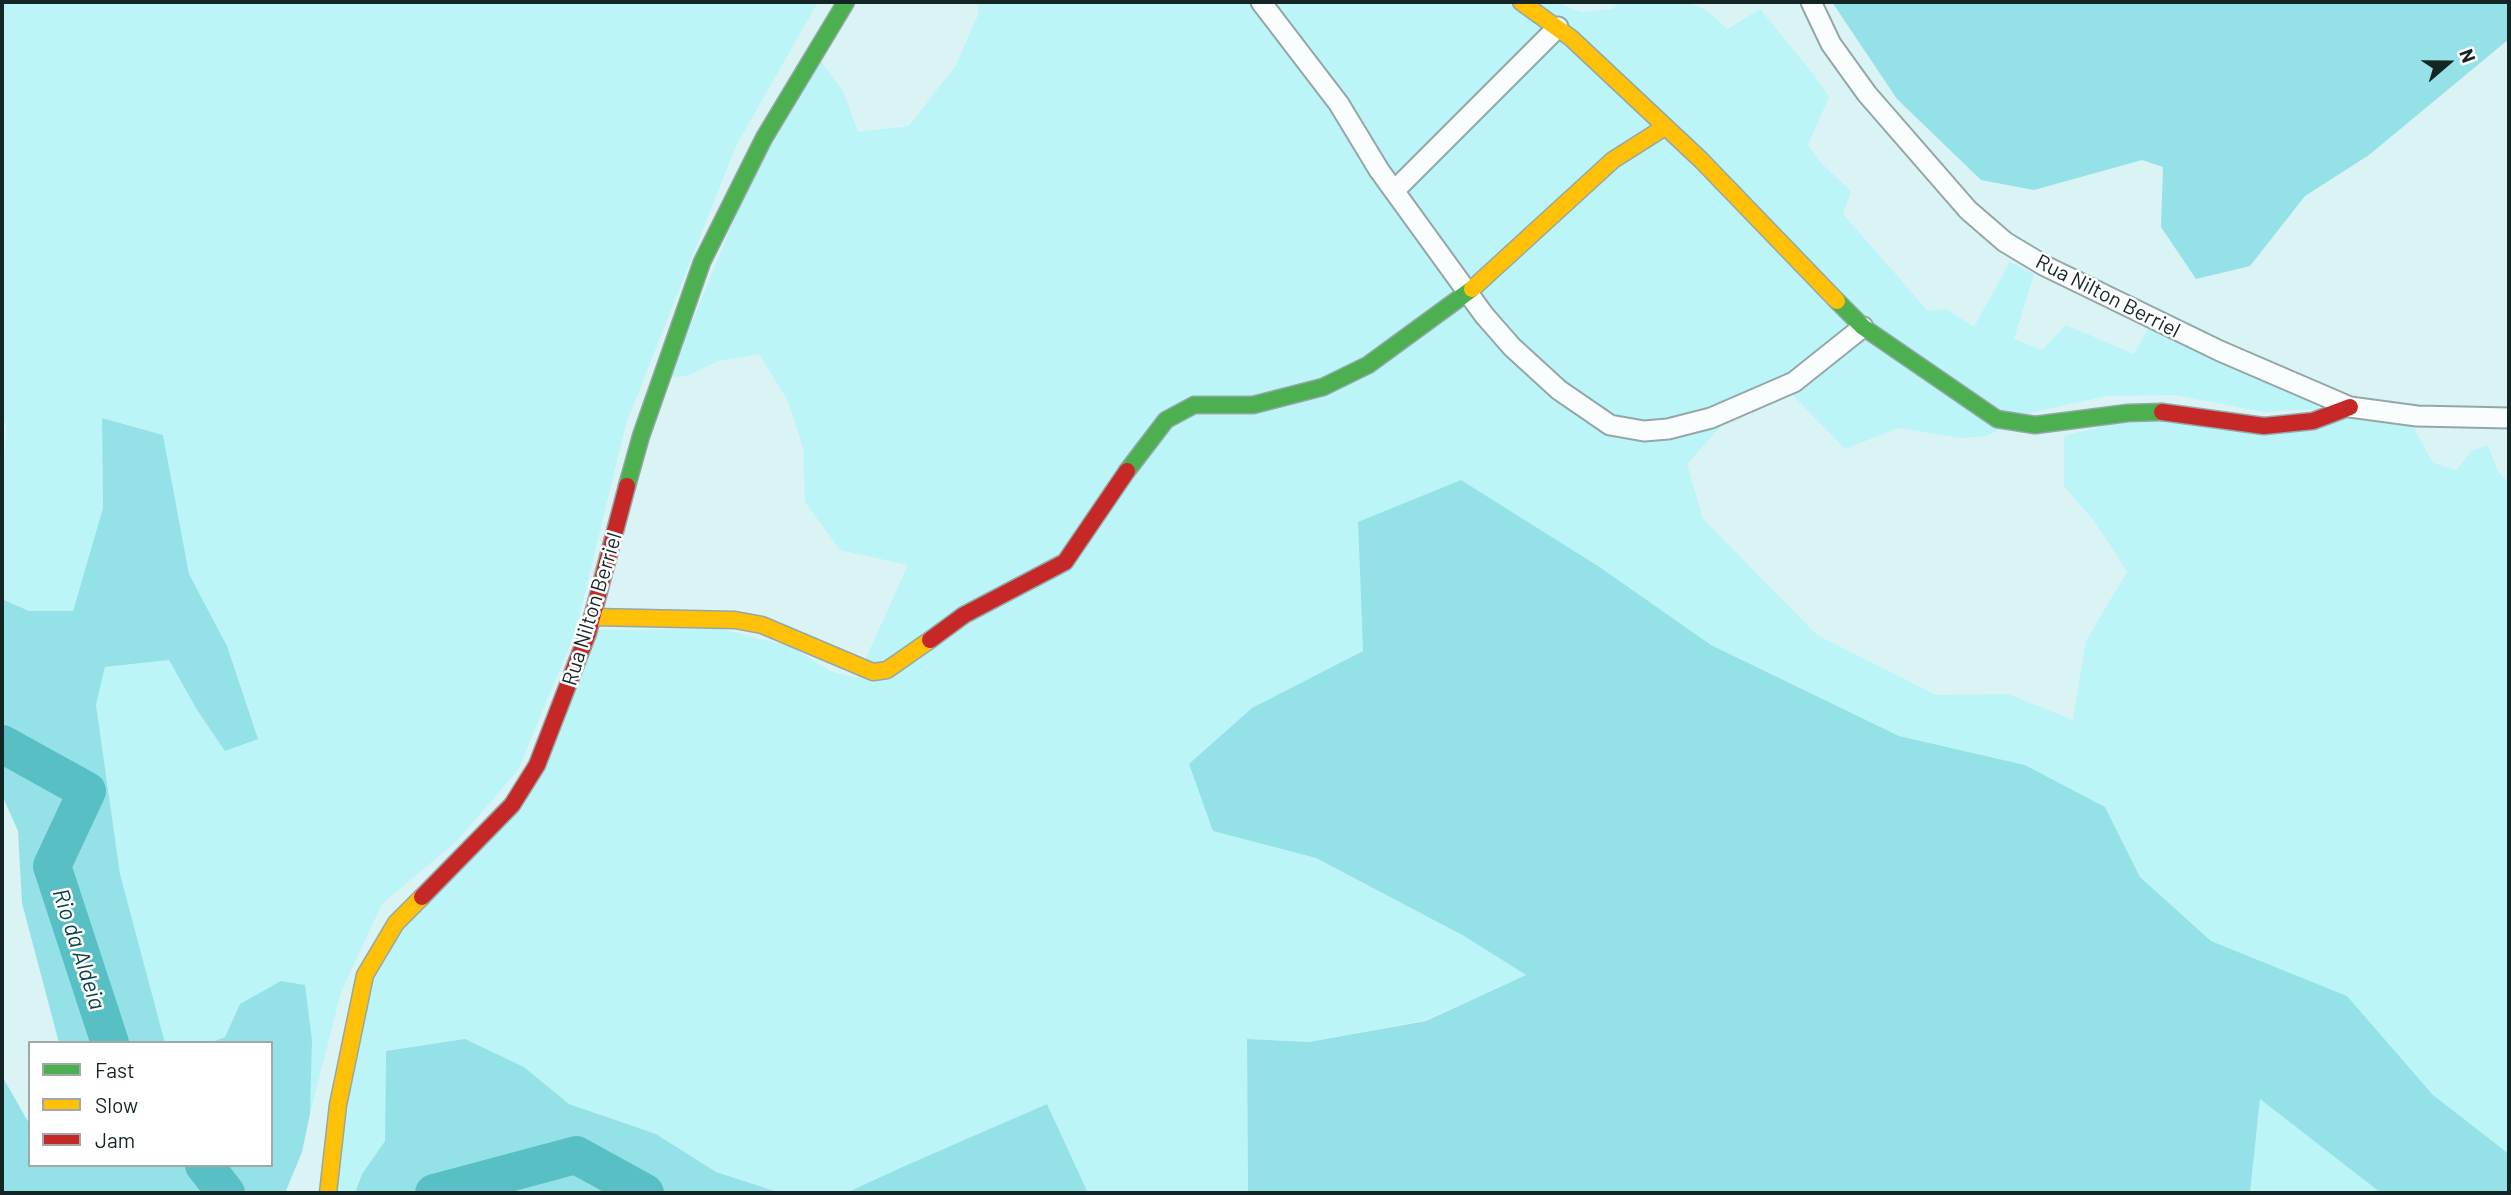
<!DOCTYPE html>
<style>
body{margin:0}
#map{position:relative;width:2511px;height:1195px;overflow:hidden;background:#daf3f4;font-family:Barlow,sans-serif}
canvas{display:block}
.frame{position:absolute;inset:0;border:4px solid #142526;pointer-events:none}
.legend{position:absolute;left:28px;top:1041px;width:245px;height:126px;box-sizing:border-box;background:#fff;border:2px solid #a1a8a8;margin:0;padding:9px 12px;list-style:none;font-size:21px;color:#142526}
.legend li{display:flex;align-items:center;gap:14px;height:35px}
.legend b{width:35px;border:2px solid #a1a8a8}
.north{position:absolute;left:2413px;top:28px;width:70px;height:70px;-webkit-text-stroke:5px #fff;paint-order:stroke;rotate:70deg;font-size:19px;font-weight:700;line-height:28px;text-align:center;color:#142526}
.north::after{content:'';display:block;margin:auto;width:24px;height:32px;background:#142526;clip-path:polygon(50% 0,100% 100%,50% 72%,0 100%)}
</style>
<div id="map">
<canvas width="2511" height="1195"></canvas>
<div class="frame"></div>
<ul class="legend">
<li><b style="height:9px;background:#4caf50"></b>Fast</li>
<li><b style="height:9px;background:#ffc107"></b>Slow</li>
<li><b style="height:9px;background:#c62828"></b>Jam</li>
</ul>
<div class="north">N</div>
</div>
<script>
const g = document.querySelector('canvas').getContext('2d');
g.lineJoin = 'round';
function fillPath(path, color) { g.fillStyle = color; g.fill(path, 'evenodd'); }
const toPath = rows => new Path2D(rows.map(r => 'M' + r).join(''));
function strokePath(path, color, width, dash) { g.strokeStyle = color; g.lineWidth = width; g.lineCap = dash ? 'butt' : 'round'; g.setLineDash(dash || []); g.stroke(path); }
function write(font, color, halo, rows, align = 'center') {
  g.font = font + ' Barlow,sans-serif'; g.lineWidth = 5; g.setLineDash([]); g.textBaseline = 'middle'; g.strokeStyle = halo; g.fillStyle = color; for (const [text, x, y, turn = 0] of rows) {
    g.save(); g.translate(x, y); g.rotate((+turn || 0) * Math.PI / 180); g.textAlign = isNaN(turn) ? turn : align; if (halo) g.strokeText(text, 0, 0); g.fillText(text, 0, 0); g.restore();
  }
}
fillPath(toPath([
 [2,2,818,2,736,146,626,424,575,633,518,770,458,840,382,904,341,992,310,1114,312,1040,305,985,240,1004,225,1037,209,1043,165,1043,120,874,96,705,105,667,169,660,197,710,225,750,227,646,189,574,163,435,102,418,103,508,73,611,29,611,2,599,2,478,7,423,2,423],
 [978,2,1556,2,1581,12,1612,9,1621,2,1685,2,1706,10,1728,29,1760,9,1815,76,1829,97,1808,145,1821,163,1851,191,1843,214,1928,311,1946,309,1974,327,2010,262,2034,274,2014,339,2042,350,2066,325,2134,354,2149,327,2318,394,2318,409,2265,412,2175,395,2107,396,2033,412,1987,436,1961,438,1898,428,1845,449,1784,386,1722,425,1687,464,1703,519,1817,635,1936,695,2008,694,2073,720,2086,641,2127,572,2095,522,2064,486,2064,436,2116,423,2361,413,2413,427,2433,463,2456,470,2472,451,2488,445,2497,470,2509,483,2509,1154,2433,1095,2347,996,2211,941,2140,877,2105,807,2025,765,1899,736,1711,645,1601,568,1358,522,1363,651,1253,708,1213,831,1316,858,1464,936,1526,975,1426,1020,1309,1042,1247,1039,1248,1193,1088,1193,1047,1104,846,1193,781,1193,716,1172,656,1134,569,1104,524,1067,386,1051,385,1141,362,1174,355,1193,336,1193,366,983,418,904,529,789,599,630,721,629,792,647,830,671,857,678,908,565,840,550,805,502,803,448,788,401,759,354,718,361,687,376,669,377,765,145,818,57,843,91,858,132,909,126,956,65,978,15],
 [2260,1099,2381,1193,2250,1193]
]), '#bcf5f8');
fillPath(toPath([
 [1832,2,2509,2,2509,39,2369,155,2305,196,2250,266,2196,279,2161,227,2163,167,2142,160,2034,190,1981,180,1897,99],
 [102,418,163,435,189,574,227,646,258,739,225,751,197,710,169,660,105,667,96,705,120,874,165,1043,59,1043,22,903,18,831,2,795,2,599,29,611,73,611,103,508],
 [1461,480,1601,568,1711,645,1899,736,2025,765,2105,807,2140,877,2211,941,2347,996,2433,1095,2509,1154,2509,1193,2381,1193,2260,1099,2250,1193,1248,1193,1247,1039,1309,1042,1426,1021,1526,975,1464,936,1316,858,1213,831,1189,764,1252,708,1363,651,1358,522],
 [281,981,305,985,312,1040,310,1114,302,1152,285,1193,2,1193,2,1076,30,1125,30,1165,271,1165,271,1043,209,1043,225,1037,240,1004],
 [465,1039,524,1067,569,1104,656,1134,716,1172,781,1193,355,1193,362,1174,385,1141,386,1051],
 [1047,1104,1088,1193,846,1193,907,1165]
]), '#94e2e7');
strokePath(toPath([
 [2,744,87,791,52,866,110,1043],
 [204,1165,226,1193],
 [434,1193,576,1155,645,1193]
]), '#58c0c5', 38);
const street = toPath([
 [1261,2,1339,104,1379,170,1484,315,1512,347,1559,390,1610,425,1644,431,1668,429,1711,418,1794,382,1863,327],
 [1811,2,1831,44,1867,94,1968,210,2005,242,2045,266,2220,351,2350,407,2417,416,2509,418],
 [1394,191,1558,27]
]);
const fast = toPath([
 [1837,301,1863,327,1997,419,2035,425,2128,413,2162,412],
 [1127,471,1166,420,1194,405,1253,405,1323,387,1368,365,1472,289],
 [627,486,641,436,702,262,764,138,846,2]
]);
const slow = toPath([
 [1521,2,1571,38,1701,160,1837,301],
 [1472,289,1613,160,1665,127],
 [592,617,735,620,762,625,873,672,887,670,930,640],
 [328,1193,338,1105,365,975,396,923,422,897]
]);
const jam = toPath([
 [2162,412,2264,426,2313,421,2350,407],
 [930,640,964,615,1065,562,1127,471],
 [422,897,512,805,537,765,588,633,627,486]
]);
strokePath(street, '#94a7a8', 23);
strokePath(fast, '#94a7a8', 19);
strokePath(slow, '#94a7a8', 19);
strokePath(jam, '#94a7a8', 19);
strokePath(street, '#f9fdfd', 19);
strokePath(fast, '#4caf50', 16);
strokePath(slow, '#ffc107', 16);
strokePath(jam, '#c62828', 16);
write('21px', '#142526', '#fff', [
 ["Rua Nilton Berriel",2108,296,27],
 ["Rua Nilton Berriel",592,609,-73]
]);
write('italic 23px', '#0a4447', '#fff', [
 ["Rio da Aldeia",79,949,72]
]);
</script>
